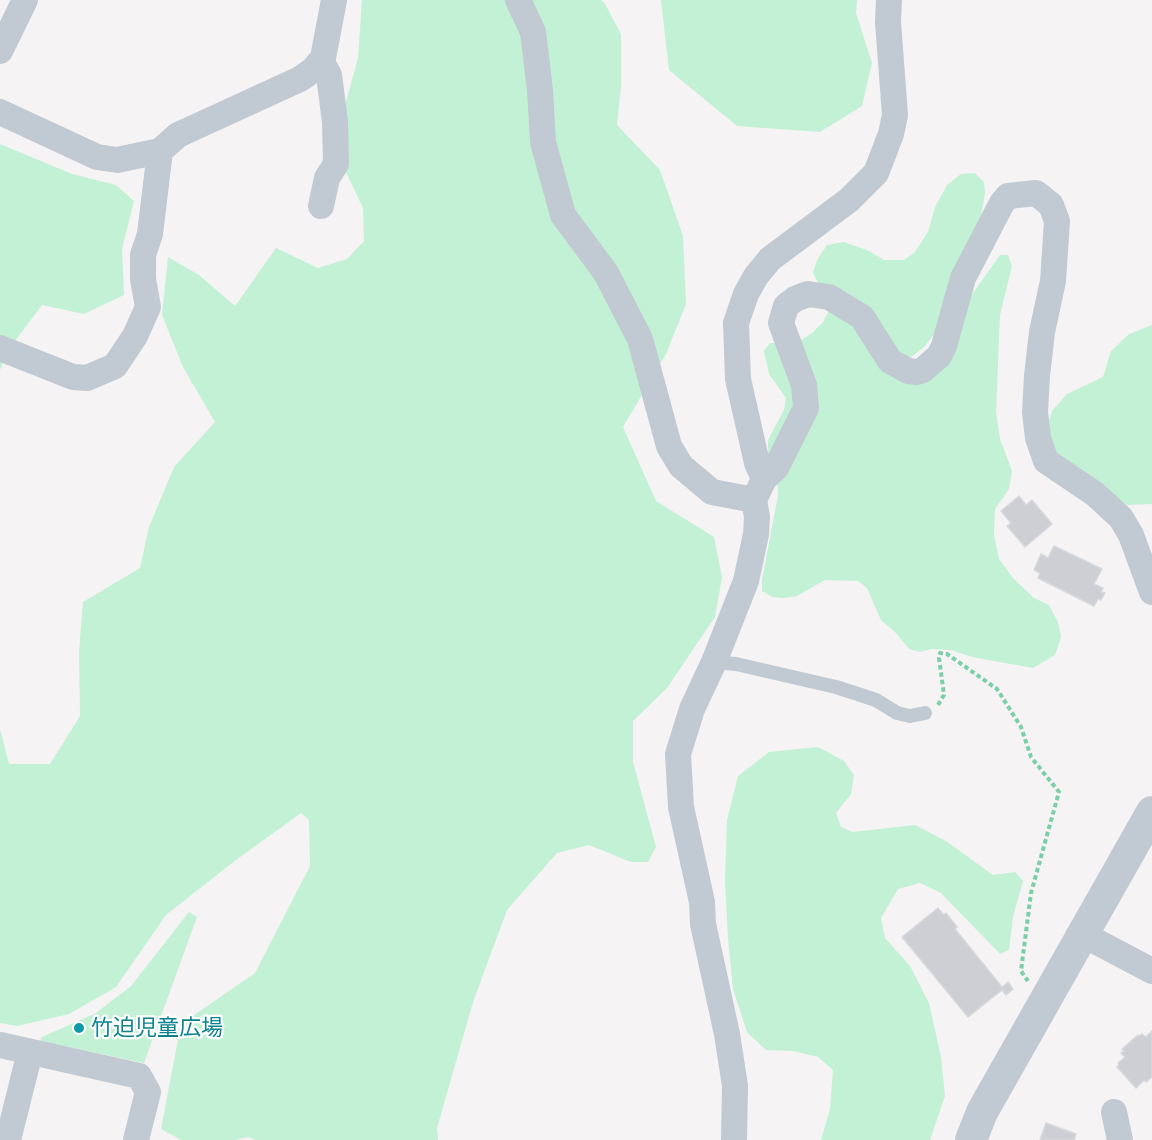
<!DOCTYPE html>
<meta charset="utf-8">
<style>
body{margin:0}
canvas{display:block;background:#f5f3f3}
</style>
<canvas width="1152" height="1140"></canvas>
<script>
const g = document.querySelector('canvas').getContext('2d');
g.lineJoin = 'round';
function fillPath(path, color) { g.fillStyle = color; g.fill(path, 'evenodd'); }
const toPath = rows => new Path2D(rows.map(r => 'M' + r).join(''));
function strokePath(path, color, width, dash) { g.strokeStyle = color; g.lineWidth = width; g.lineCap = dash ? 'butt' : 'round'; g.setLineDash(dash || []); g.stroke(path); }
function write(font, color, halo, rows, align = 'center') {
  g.font = font + ' Mulish,"Noto Sans JP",sans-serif'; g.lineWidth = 4.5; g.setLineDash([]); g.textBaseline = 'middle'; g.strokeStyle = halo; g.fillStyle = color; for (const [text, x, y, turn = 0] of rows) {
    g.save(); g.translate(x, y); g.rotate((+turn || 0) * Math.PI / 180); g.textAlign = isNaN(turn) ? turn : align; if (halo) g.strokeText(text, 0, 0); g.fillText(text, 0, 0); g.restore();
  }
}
fillPath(toPath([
 [362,0,601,0,605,4,621,34,621,86,617,125,660,170,683,236,686,304,666,354,623,427,656,501,714,537,722,577,715,617,667,688,633,721,633,762,656,847,648,862,631,862,589,845,557,853,507,910,473,1002,437,1128,438,1140,256,1140,248,1137,235,1140,181,1140,161,1129,181,1024,255,973,310,866,309,820,301,813,236,860,166,915,116,987,69,1014,17,1026,0,1023,0,729,9,764,50,764,80,716,79,652,83,602,140,568,149,527,174,467,215,422,183,367,162,315,168,257,199,275,235,306,276,248,318,268,347,259,364,241,363,208,343,166,341,120,358,58],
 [661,0,857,0,856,13,872,63,862,106,820,132,737,126,669,70],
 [0,144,72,174,116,185,134,201,122,249,124,295,84,314,42,305,9,349,0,370],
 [975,173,984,182,985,193,981,216,939,328,925,346,904,363,904,379,959,322,973,293,1000,255,1008,255,1012,266,1000,315,996,412,1000,439,1012,471,1009,489,995,509,994,535,999,559,1014,579,1034,598,1049,605,1058,622,1061,637,1055,655,1033,668,972,657,951,650,932,649,920,652,909,649,896,633,881,620,867,588,858,581,825,580,797,596,784,598,772,597,762,591,762,580,778,495,777,474,768,458,768,440,784,410,786,398,769,374,764,351,770,343,798,342,812,333,823,322,831,306,813,273,817,260,827,245,844,242,867,250,884,260,904,260,915,252,928,232,935,207,947,185,961,174],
 [1152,325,1152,504,1127,505,1114,498,1049,454,1045,434,1052,411,1067,394,1103,377,1111,351,1129,334],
 [818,747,844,761,854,775,851,794,836,813,841,827,853,832,915,825,946,841,993,875,1015,872,1023,881,1013,917,1009,950,1000,954,941,893,920,883,898,889,881,918,885,938,910,966,929,1003,941,1057,945,1096,930,1140,821,1140,830,1109,833,1070,818,1057,793,1051,766,1050,747,1032,733,989,728,938,725,881,727,820,738,776,769,752],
 [189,912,197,917,144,1063,40,1041,42,1037,96,1013,131,986]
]), '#c3f1d5');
const building = toPath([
 [1019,496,1026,505,1032,500,1052,524,1025,547,1007,526,1011,523,1001,511,1019,496],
 [1054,546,1102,569,1094,584,1103,588,1101,592,1105,593,1101,600,1098,599,1094,606,1038,578,1040,573,1034,570,1041,554,1048,558,1054,546],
 [938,908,944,915,946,913,957,927,955,929,1002,987,1008,982,1013,989,1006,995,1002,990,968,1017,902,937,938,908],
 [1152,1031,1152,1077,1146,1082,1144,1080,1136,1088,1117,1067,1119,1065,1118,1063,1125,1057,1121,1053,1124,1051,1122,1049,1138,1035,1139,1036,1142,1034,1146,1037,1152,1031],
 [1046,1123,1076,1134,1074,1140,1040,1140,1046,1123]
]);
fillPath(building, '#cdcfd5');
strokePath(building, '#d7d9de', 1.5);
strokePath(toPath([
 [938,705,944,695,939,658,940,653,947,654,997,689,1021,727,1031,757,1059,792,1031,893,1021,971,1028,981]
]), '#7ad0a6', 4, [4.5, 3]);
strokePath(toPath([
 [714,662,736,664,836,687,876,700,897,713,910,716,925,713]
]), '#c1cad2', 14);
strokePath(toPath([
 [518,0,533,32,540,90,543,142,563,215,606,273,640,339,669,446,681,466,712,492,754,500],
 [0,51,25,0],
 [321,61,329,75,335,122,336,164,327,178,321,206],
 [0,112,97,157,117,160,160,151,178,135,300,79,313,70,323,58,334,0],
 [0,348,73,377,87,378,115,366,135,336,148,307,143,279,143,255,150,234,160,151],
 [764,479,776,468,806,408,804,385,781,323,786,306,795,299,808,294,829,297,862,317,890,361,908,371,917,372,923,370,939,356,944,346,963,278,1002,203,1008,196,1036,193,1051,205,1057,221,1053,281,1042,332,1037,376,1035,412,1038,438,1046,461,1095,494,1121,518,1131,535,1152,592],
 [1084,935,1152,971],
 [0,1045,139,1076,148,1092,136,1140],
 [1114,1112,1120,1140],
 [8,1140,30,1052],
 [734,1140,735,1086,727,1034,703,924,702,902,681,807,678,754,692,709,714,662,746,581,756,534,757,517,754,500,764,479,757,463,738,379,736,323,746,294,756,276,770,259,849,200,876,173,891,134,895,115,888,22,889,0]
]), '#c1cad2', 26);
strokePath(toPath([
 [971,1140,982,1112,1152,812]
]), '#c1cad2', 32);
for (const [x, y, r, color] of [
 [79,1028,6,"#0f9aa8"]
]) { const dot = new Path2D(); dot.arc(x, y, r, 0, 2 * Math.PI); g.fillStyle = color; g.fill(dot); strokePath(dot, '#fff', 2); }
write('22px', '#0d838f', '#fff', [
 ["竹迫児童広場",91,1028]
], 'left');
</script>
